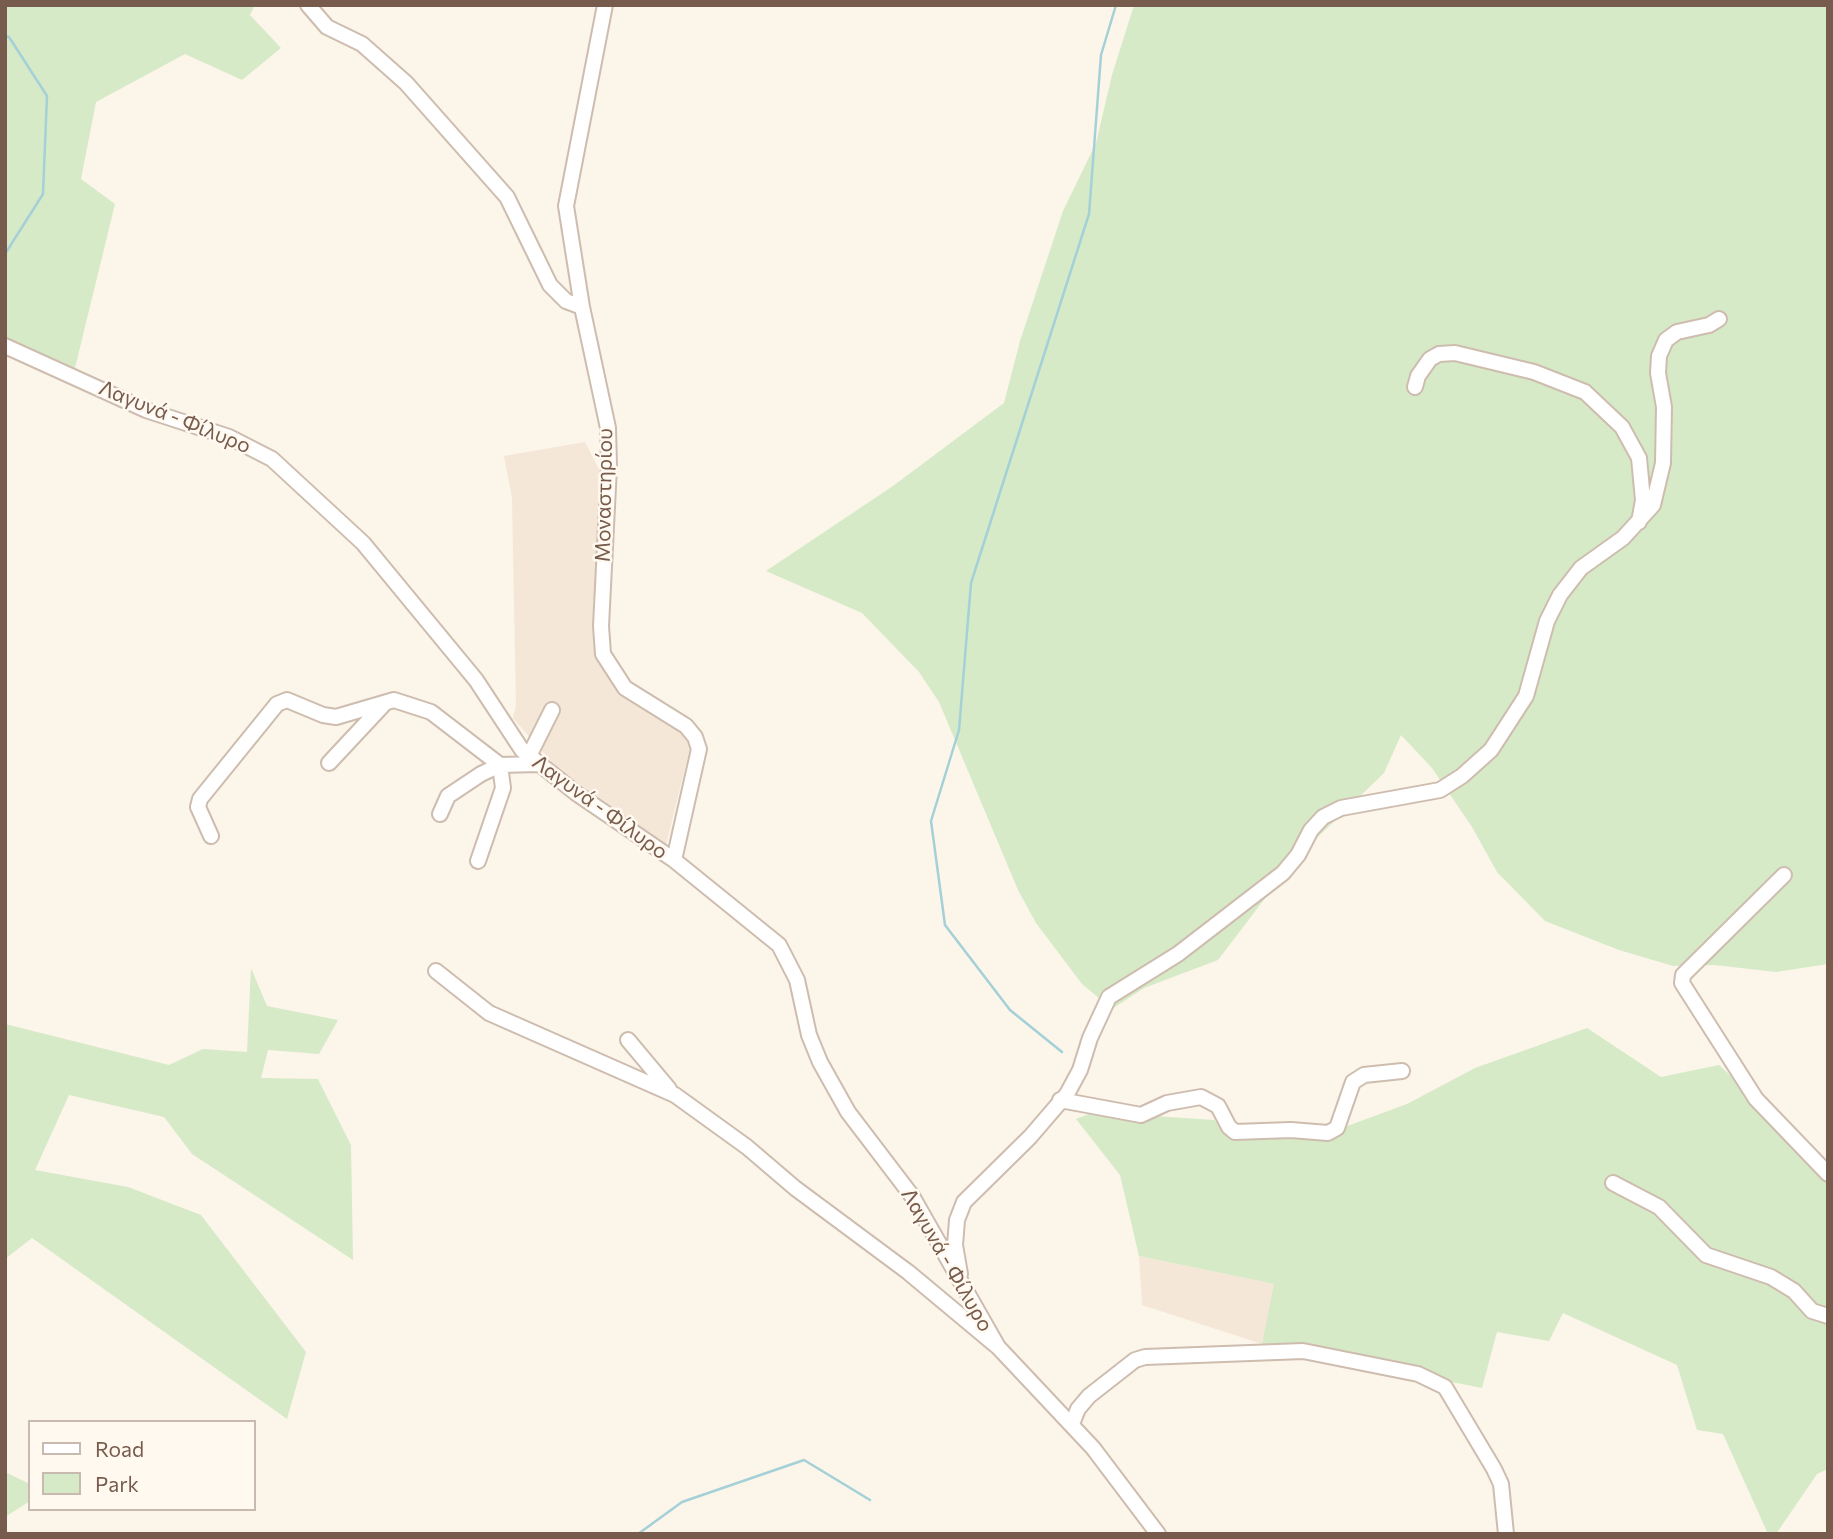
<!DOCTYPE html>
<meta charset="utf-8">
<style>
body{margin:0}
#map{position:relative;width:1833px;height:1539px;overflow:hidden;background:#fcf5ea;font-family:Commissioner,sans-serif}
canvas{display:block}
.frame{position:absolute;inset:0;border:7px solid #775c4d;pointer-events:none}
.legend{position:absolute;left:28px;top:1420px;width:228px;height:91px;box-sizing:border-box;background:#fff9f0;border:2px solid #c9baaf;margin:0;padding:9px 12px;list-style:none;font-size:21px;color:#775c4d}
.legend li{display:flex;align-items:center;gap:14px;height:35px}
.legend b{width:35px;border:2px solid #c9baaf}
</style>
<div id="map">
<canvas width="1833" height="1539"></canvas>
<div class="frame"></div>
<ul class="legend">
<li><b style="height:9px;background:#fff"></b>Road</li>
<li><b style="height:19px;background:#d6eac8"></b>Park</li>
</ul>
</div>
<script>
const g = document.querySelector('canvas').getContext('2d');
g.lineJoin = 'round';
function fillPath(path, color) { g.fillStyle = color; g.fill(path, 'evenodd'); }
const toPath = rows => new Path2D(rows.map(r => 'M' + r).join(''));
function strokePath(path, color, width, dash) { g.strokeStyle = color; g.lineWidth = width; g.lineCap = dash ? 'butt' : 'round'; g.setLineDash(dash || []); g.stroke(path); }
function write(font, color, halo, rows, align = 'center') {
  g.font = font + ' Commissioner,sans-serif'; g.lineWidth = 5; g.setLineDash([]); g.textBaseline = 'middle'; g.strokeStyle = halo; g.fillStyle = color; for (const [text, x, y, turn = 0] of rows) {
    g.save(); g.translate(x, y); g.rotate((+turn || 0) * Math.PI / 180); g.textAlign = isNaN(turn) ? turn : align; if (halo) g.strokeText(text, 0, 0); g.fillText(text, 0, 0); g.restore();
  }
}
fillPath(toPath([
 [585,442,601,473,595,637,599,660,624,695,692,740,666,845,555,766,513,718,516,706,512,498,504,456],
 [1139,1256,1274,1284,1276,1300,1262,1344,1142,1305]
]), '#f4e7d8');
fillPath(toPath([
 [5,5,255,5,250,15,281,48,242,80,185,54,96,102,81,179,115,204,73,376,5,346],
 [1134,5,1828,5,1828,964,1776,972,1714,965,1673,966,1619,950,1545,921,1497,872,1472,827,1432,768,1401,735,1384,773,1295,859,1218,960,1144,988,1112,1009,1082,984,1036,923,1018,890,939,702,919,672,862,613,766,571,893,486,1004,403,1020,341,1063,211,1096,143,1112,75],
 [251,968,267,1006,338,1020,319,1054,268,1050,261,1078,318,1079,351,1145,353,1260,192,1154,164,1117,69,1095,35,1170,128,1187,201,1215,306,1352,287,1419,32,1238,5,1259,5,1024,169,1065,203,1049,247,1052],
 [1587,1028,1661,1077,1719,1065,1828,1164,1828,1469,1817,1474,1776,1534,1768,1534,1723,1434,1697,1430,1677,1365,1563,1313,1549,1341,1497,1332,1482,1388,1262,1344,1274,1284,1139,1256,1120,1175,1076,1119,1094,1112,1214,1120,1232,1139,1312,1139,1407,1104,1475,1068],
 [5,1472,30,1484,30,1501,5,1517]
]), '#d6eac8');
strokePath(toPath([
 [5,36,9,37,47,96,43,194,5,254],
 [1062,1052,1010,1010,945,925,931,821,959,730,971,583,1089,214,1101,55,1116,5],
 [638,1534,682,1502,804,1460,870,1500]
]), '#a4d0d7', 2.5);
const minor = toPath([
 [308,5,327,27,362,44,406,83,507,197,550,285,566,301,582,307],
 [605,5,566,206,582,307,608,428,609,467,601,626,603,654,625,688,686,726,695,737,699,749,674,860],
 [5,346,146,410,229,437,272,459,363,543,476,680,522,750,576,793,674,860,779,945,797,980,809,1035,820,1062,848,1112,912,1196,998,1347],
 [1415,387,1418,376,1430,359,1439,354,1455,353,1534,372,1585,392,1622,427,1639,458,1643,500,1639,522],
 [529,756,552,710],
 [329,763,385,703],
 [440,814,448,796,481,774,500,765,538,764],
 [211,836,198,807,200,799,277,704,287,700,323,715,336,717,394,700,431,712,500,765,503,788,478,861],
 [1784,875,1683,975,1682,983,1756,1099,1828,1174],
 [436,971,489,1013,675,1095,747,1147,795,1188,908,1272,998,1347,1093,1448,1158,1534],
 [628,1040,669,1089],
 [1060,1100,1141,1115,1167,1103,1201,1097,1218,1106,1229,1127,1235,1132,1291,1130,1328,1133,1337,1128,1353,1082,1364,1075,1402,1071],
 [1613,1183,1659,1207,1706,1255,1771,1277,1794,1291,1812,1311,1828,1316],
 [960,1274,955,1245,957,1220,964,1202,1030,1137,1067,1094,1080,1070,1090,1038,1109,997,1178,954,1283,873,1298,855,1311,830,1323,817,1341,808,1440,790,1462,776,1491,750,1526,696,1547,621,1560,595,1581,568,1623,538,1653,505,1663,463,1664,407,1658,373,1659,356,1666,340,1677,332,1709,325,1719,319],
 [1072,1424,1078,1409,1089,1396,1135,1360,1145,1357,1303,1351,1418,1374,1445,1387,1494,1469,1501,1484,1506,1534]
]);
strokePath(minor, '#cebdaf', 18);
strokePath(minor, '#fff', 14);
write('21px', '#775c4d', '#fff9f0', [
 ["Λαγυνά - Φίλυρο",175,417,22],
 ["Μοναστηρίου",604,495,-89],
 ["Λαγυνά - Φίλυρο",600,807,36],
 ["Λαγυνά - Φίλυρο",947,1260,60]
]);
</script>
